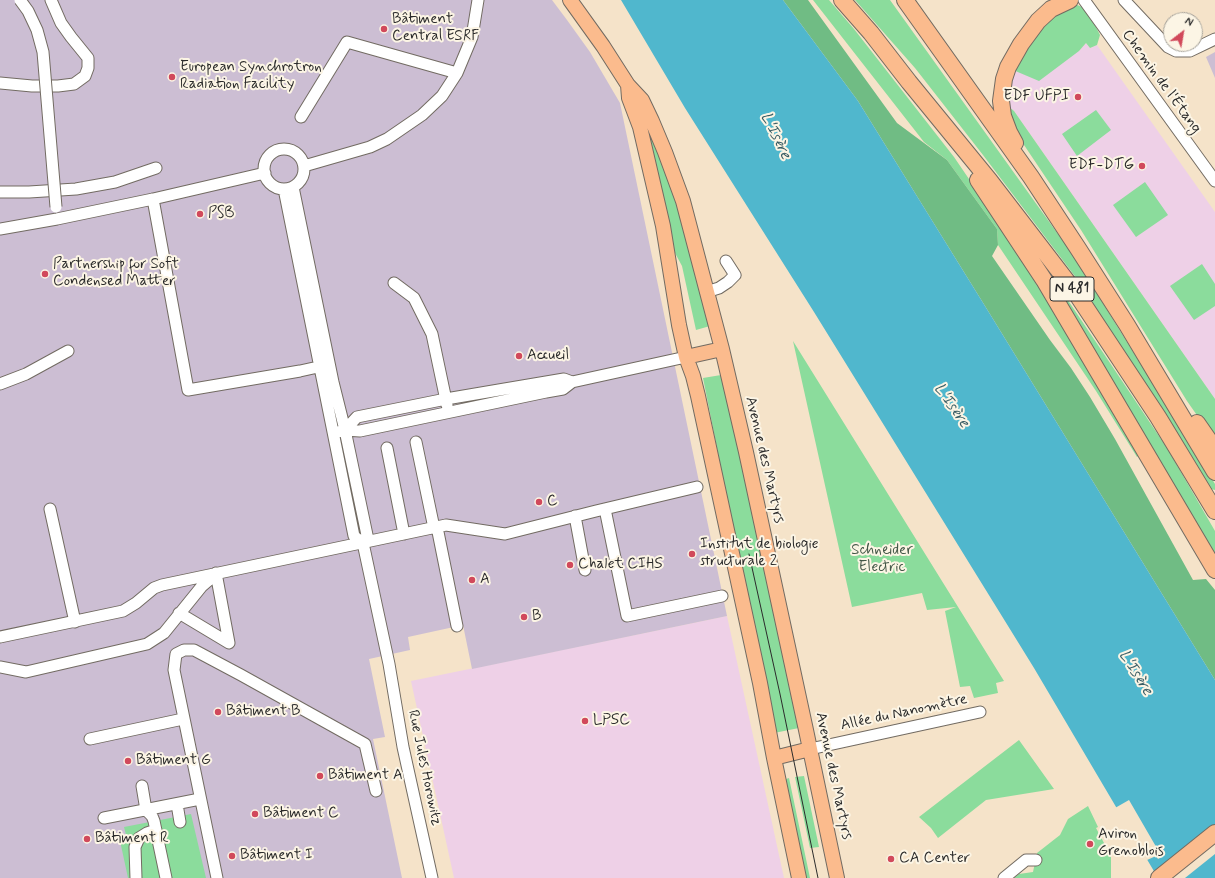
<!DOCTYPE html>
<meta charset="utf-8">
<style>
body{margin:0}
#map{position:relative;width:1215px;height:878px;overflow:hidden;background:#f5e3c9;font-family:Mynerve,sans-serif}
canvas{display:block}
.north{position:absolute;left:1163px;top:12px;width:40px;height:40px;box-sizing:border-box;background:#fcf5e5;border:1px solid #a8a49b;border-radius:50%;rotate:31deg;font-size:11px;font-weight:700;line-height:16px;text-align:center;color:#2b2b2b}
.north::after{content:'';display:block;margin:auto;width:14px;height:18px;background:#d1495b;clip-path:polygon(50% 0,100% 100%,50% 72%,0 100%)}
</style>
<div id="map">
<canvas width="1215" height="878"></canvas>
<div class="north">N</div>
</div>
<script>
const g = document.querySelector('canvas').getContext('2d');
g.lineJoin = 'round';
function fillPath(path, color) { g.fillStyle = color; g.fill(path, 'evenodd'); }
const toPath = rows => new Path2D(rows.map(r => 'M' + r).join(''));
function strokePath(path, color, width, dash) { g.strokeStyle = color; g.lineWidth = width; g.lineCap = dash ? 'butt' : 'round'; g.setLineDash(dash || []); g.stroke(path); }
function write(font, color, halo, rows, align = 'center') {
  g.font = font + ' Mynerve,sans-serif'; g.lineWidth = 4; g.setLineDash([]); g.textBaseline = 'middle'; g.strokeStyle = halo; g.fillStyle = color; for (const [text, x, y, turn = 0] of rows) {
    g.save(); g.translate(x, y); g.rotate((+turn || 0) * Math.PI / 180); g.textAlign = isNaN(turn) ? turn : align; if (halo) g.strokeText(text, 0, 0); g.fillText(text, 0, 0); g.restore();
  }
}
fillPath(toPath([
 [1086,43,1090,48,1097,45,1215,212,1215,399,1014,111,1009,107,1008,89,1013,70,1079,51],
 [727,616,784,878,454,878,411,681]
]), '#eed0e7');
fillPath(toPath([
 [0,0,552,0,567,20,590,52,620,103,727,616,472,669,463,625,408,637,410,650,369,659,385,737,373,739,402,878,0,878],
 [1215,52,1215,78,1206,57]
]), '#ccbed3');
fillPath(toPath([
 [813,0,829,0,854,29,954,157,1014,245,1139,455,1137,457,1096,391,998,245,997,229,947,160,924,142],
 [855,0,890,0,1073,255,1215,484,1215,490,1211,489,1077,279,983,155,915,68],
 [1075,4,1082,7,1095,25,1100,35,1097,45,1090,48,1086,43,1079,51,1039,81,1013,70,1018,60,1050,19],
 [1009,107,1014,111,1215,399,1215,441,1187,401,1081,230,1022,142,1012,122],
 [1096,110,1111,130,1077,156,1062,134],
 [641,113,644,116,671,182,710,326,696,330,682,266,675,253],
 [1145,182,1168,215,1136,237,1113,205],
 [1202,264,1215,284,1215,306,1194,320,1170,286],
 [1045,266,1167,448,1215,531,1215,559,1048,276],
 [793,341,1004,681,996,683,998,693,974,698,970,686,960,687,945,611,956,607,927,610,922,593,852,607],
 [721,375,735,436,740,444,799,728,774,733,703,378],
 [1019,740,1054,789,986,800,938,838,931,828,919,817],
 [804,776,819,847,810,848,795,777],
 [789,778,810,878,803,878,783,780],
 [1088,806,1098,827,1096,828,1111,856,1111,878,1014,878,1019,874,1033,872,1037,853,1060,835,1068,819],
 [191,814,206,878,128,878,119,836,126,835,124,827]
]), '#8bdc9c');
fillPath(toPath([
 [783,0,808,0,897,123,947,160,997,229,998,245,992,256,1050,340,1071,368,1090,397,1115,439,1193,580,1206,579,1215,590,1215,680,985,306,858,101]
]), '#70bc84');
fillPath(toPath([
 [621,0,783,0,858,101,985,306,1215,680,1215,878,1158,878,1034,668,814,312,685,108]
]), '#50b7cd');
fillPath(toPath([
 [1129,800,1162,857,1158,859,1156,856,1147,860,1115,808],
 [1215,824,1215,854,1185,878,1155,878,1153,874]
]), '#f5e3c9');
const minor = toPath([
 [1084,0,1215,181],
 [1124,0,1168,47,1176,51,1190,51,1215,39],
 [0,83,32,86,58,86,74,84,85,76,88,68,88,58,71,37,61,23,51,0],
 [301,117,347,42,457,73],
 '264 169a20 20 0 1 1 40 0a20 20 0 1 1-40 0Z',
 [304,166,370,147,387,139,422,115,442,96,457,73,472,37,478,0],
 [293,187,333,382,345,430,367,535,363,543],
 [284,189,354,536,363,543,389,664,403,747,432,878],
 [0,192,29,192,76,189,115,182,156,168],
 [153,199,188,390,300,371,327,365],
 [0,229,57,219,153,199,265,173],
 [394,283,414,298,432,334,447,405],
 [706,292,719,288,728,282,735,275,726,261],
 [0,384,26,374,68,351],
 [345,430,357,417,446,399,493,391,564,379,572,382],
 [338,432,345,430,360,431,546,392,563,389,572,382,686,357],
 [416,442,434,528],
 [387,448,404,534],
 [50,509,75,622],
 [605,509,627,616,722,596],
 [575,516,585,570],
 [437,527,457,626],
 [179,613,229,643,216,573],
 [0,637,123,611,136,603,154,588,162,585,446,525,505,534,596,511,697,487],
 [0,667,26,672,147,644,164,633,202,586,216,574],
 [90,739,183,719],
 [810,749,980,712],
 [142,786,146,810,152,816,154,821,166,878],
 [177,804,180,822],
 [104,818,200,799],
 [136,878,135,847,139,838,147,833,156,830],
 [217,878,174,670,176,654,184,650,194,650,241,675,365,744,376,791],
 [1004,878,1026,860,1036,860]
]);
const major = toPath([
 [570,0,603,46,628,85,642,100,652,121,665,152,683,201,722,349,746,452,806,730,837,878],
 [628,85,629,98,640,127,663,226,679,325,686,357,693,376,698,396,760,683,774,758,799,878],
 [686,357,722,349],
 [774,758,810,749]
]);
const highway = toPath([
 [842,0,871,33,909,82,990,181,1076,293,1158,417,1215,511],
 [905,0,1031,177,1079,250,1127,325,1215,472],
 [1015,143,1009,132,1003,116,1001,101,1004,79,1008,67,1021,44,1038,21,1051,9,1070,0],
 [978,180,1044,280,1215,570],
 [1197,423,1215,449],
 [1159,878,1215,833]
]);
strokePath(minor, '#726b62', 13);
strokePath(major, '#726b62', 16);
strokePath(highway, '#726b62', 18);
strokePath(minor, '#fff', 11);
strokePath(major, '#fbbb8d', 14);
strokePath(highway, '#fbbb8d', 16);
strokePath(toPath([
 [749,554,780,694,818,878]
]), '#2b2b2b', 1);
const minorBridge = toPath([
 [20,0,28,11,37,30,43,52,56,207]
]);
strokePath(minorBridge, '#726b62', 13, []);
strokePath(minorBridge, '#fff', 11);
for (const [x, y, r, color] of [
 [384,29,4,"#d1495b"],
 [172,77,4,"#d1495b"],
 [1078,97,4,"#d1495b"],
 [1142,166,4,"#d1495b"],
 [200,214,4,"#d1495b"],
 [45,274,4,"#d1495b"],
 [519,356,4,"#d1495b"],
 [539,502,4,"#d1495b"],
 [692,554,4,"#d1495b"],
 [570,565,4,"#d1495b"],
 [472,580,4,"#d1495b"],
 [524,617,4,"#d1495b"],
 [218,712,4,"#d1495b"],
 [585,721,4,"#d1495b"],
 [128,761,4,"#d1495b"],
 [320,776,4,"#d1495b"],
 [255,814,4,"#d1495b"],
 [87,839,4,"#d1495b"],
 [1090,844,4,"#d1495b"],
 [232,856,4,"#d1495b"],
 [891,859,4,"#d1495b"]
]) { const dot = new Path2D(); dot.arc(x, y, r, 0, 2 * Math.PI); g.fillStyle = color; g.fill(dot); strokePath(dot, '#fcf5e5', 1.5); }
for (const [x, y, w] of [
 [1072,289,44]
]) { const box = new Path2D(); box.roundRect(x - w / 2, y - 12, w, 24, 3); g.fillStyle = '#fcf5e5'; g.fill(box); strokePath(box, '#2b2b2b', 1); }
write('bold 14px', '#2b2b2b', null, [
 ["N 481",1072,289]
]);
write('15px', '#2b2b2b', '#fcf5e5', [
 ["Bâtiment",392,20],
 ["Central ESRF",392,37],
 ["European Synchrotron",180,68],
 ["Radiation Facility",180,85],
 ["EDF UFPI",1070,97,"right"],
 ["EDF-DTG",1134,166,"right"],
 ["PSB",208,214],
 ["Partnership for Soft",53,265],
 ["Condensed Matter",53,282],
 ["Accueil",527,356],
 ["C",547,502],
 ["Institut de biologie",700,545],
 ["structurale 2",700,562],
 ["Chalet CIHS",578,565],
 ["A",480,580],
 ["B",532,617],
 ["Bâtiment B",226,712],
 ["LPSC",593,721],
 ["Bâtiment G",136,761],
 ["Bâtiment A",328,776],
 ["Bâtiment C",263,814],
 ["Aviron",1098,835],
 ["Grenoblois",1098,852],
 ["Bâtiment R",95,839],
 ["Bâtiment I",240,856],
 ["CA Center",899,859]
], 'left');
write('15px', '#2b2b2b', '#fcf5e5', [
 ["Chemin de l'Étang",1161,82,54],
 ["Avenue des Martyrs",764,460,77],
 ["Allée du Nanomètre",904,713,-12],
 ["Rue Jules Horowitz",424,768,78],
 ["Avenue des Martyrs",833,776,78]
]);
write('15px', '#435747', '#fcf5e5', [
 ["Schneider",882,551],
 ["Electric",882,568]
]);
write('italic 16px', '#385c64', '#fcf5e5', [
 ["L'Isère",775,136,64],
 ["L'Isère",951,406,55],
 ["L'Isère",1135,673,58]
]);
</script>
